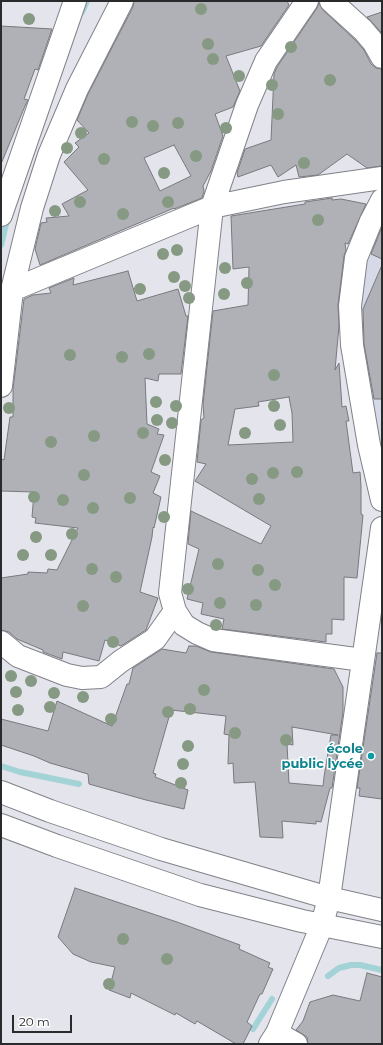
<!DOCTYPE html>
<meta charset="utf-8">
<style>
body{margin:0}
#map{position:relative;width:383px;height:1045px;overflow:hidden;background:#e4e5ec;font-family:Montserrat,sans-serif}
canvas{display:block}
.frame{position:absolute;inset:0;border:2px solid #292a2c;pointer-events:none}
.scale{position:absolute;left:12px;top:1015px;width:60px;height:18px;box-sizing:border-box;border:2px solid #292a2c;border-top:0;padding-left:5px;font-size:12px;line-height:14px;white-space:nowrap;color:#292a2c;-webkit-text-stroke:3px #fff;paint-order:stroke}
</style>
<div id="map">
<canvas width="383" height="1045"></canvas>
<div class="frame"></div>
<div class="scale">20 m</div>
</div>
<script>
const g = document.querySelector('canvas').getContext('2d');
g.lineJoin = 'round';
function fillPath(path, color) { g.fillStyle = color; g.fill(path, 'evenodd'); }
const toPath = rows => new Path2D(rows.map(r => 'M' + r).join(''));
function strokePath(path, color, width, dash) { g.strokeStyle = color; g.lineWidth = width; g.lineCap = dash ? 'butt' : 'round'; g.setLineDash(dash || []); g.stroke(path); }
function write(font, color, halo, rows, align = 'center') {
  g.font = font + ' Montserrat,sans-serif'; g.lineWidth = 3; g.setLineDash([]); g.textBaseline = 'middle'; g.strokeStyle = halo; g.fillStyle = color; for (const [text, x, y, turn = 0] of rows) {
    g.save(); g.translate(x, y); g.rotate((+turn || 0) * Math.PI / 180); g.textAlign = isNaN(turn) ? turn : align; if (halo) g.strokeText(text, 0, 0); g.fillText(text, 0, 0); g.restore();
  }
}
fillPath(toPath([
 [382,208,382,475,357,340,356,287]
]), '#d6d9e7');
strokePath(toPath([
 [82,12,87,1],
 [1,245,8,216],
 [1,766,20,772,79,784],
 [328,976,339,968,351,965,360,965,382,970],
 [253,1029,272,999]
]), '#a3d2d7', 6);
const building = toPath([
 [134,1,287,1,289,5,261,46,226,56,240,91,233,107,215,114,223,136,211,171,203,186,204,191,202,198,174,209,174,208,40,265,35,249,41,223,47,222,46,218,69,216,62,204,88,190,64,162,79,147,75,143,89,133,77,120,88,94,133,7,134,1],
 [174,145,191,176,160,191,144,158,174,145],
 [319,3,323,10,354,39,364,50,371,64,376,68,382,69,382,166,367,168,347,154,318,175,299,177,296,165,278,177,271,165,238,177,237,173,245,149,271,140,274,74,277,67,317,8,319,3],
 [382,12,382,33,367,17,382,12],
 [1,26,52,29,38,70,35,69,24,99,28,100,25,106,1,164,1,26],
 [332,198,332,200,341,199,366,204,348,244,345,243,346,250,344,256,338,305,339,326,335,370,339,363,342,407,346,406,349,421,346,421,353,473,360,472,361,486,361,514,363,515,357,578,344,577,344,620,332,619,332,634,326,634,326,642,222,629,224,619,201,614,203,603,187,599,199,549,188,544,191,511,261,544,271,526,195,481,206,464,197,462,201,420,204,418,203,404,213,311,248,305,249,267,233,269,231,216,305,204,305,202,332,198],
 [289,397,292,413,293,442,228,445,235,409,259,406,258,402,289,397],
 [382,227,382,259,371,254,382,227],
 [382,265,382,399,374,399,364,344,363,309,382,265],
 [128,271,137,301,178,289,186,316,188,316,181,374,159,374,158,381,145,378,147,424,159,429,157,434,164,435,151,472,160,476,153,493,161,497,154,528,153,527,152,537,140,592,158,598,146,630,121,646,105,640,99,661,63,652,62,659,43,652,43,650,17,639,9,632,1,630,1,578,28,574,28,572,47,573,48,569,57,570,78,528,35,523,36,518,32,517,34,492,1,491,1,459,4,460,10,417,13,417,13,389,24,299,33,295,51,293,49,288,74,278,73,285,128,271],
 [189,646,196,646,211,652,334,669,343,687,343,712,332,788,330,788,321,822,316,821,316,824,282,821,283,838,260,837,255,782,234,783,233,763,228,764,229,735,224,734,226,716,171,710,153,773,156,774,155,777,188,790,184,809,146,800,89,784,88,774,50,763,34,756,1,745,1,719,48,731,57,701,112,726,127,684,129,684,133,668,162,649,186,653,189,646],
 [292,727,338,735,331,735,324,777,323,786,289,783,287,744,293,745,292,727],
 [377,653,382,653,382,799,359,796,360,788,357,788,377,653],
 [75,888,177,922,240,945,239,949,270,963,268,967,273,969,262,994,260,994,247,1022,252,1026,243,1044,236,1044,197,1021,195,1024,176,1013,175,1015,131,993,130,998,109,990,115,967,91,962,73,954,58,937,75,888],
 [367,973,382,977,382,1044,308,1044,307,1037,296,1030,303,1021,310,1002,333,995,360,1001,367,973]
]);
fillPath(building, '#afb1b7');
strokePath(building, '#78797f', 1);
const minor = toPath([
 [307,1,266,61,247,105,212,207,170,593,175,611,184,625,197,633,213,640,363,660],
 [331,1,363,30,374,43,382,57],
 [382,200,371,221,356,258,350,306,352,345,369,445,382,500],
 [1,215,75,1],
 [12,290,212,207,284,192,382,178],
 [1,386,12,290,32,208,49,155,77,89,122,1],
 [1,642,18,656,67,675,82,678,101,677,121,661,155,639,175,611],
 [277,1033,296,1044],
 [270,1044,277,1033,322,925,329,898,382,528]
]);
const major = toPath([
 [1,792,50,811,161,849,329,898,382,910],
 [1,825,57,846,200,895,302,921,382,937]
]);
strokePath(minor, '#808288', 24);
strokePath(major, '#808288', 24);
strokePath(minor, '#fff', 22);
strokePath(major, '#fff', 22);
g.fillStyle = '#869983';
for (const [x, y] of [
 [201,9],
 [29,19],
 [208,44],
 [291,47],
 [213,59],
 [239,76],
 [330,80],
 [272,85],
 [278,114],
 [132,122],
 [178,123],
 [153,126],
 [226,128],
 [81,133],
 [67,148],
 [196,156],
 [104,159],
 [304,163],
 [164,173],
 [80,202],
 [168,202],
 [55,211],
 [123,214],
 [318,220],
 [177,250],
 [163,254],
 [225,268],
 [174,277],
 [247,283],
 [185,286],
 [140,289],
 [224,294],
 [189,298],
 [149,354],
 [70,355],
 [122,357],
 [274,375],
 [156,402],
 [176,406],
 [274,406],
 [9,408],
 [157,420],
 [172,423],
 [280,425],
 [143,433],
 [245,433],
 [94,436],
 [51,442],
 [165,460],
 [297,472],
 [273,473],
 [84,475],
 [252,479],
 [34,497],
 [130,498],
 [259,499],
 [63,500],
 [93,508],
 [164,517],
 [72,534],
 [36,537],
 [23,555],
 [51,555],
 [218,564],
 [92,569],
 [258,570],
 [116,577],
 [275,585],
 [188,589],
 [220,603],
 [256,605],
 [83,606],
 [216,625],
 [113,642],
 [11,676],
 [31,681],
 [204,690],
 [16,692],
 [54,693],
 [83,697],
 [50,707],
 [190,709],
 [18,710],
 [168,712],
 [111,719],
 [235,733],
 [286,740],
 [188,746],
 [183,764],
 [181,783],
 [123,939],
 [167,959],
 [109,984]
]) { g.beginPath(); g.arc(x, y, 6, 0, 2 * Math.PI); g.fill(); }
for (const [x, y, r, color] of [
 [371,756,4,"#0f9aa8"]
]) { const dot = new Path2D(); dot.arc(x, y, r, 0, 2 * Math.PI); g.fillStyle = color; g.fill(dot); strokePath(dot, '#fff', 1.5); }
write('bold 13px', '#0d838f', '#fff', [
 ["école",363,749],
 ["public lycée",363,764]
], 'right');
</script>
